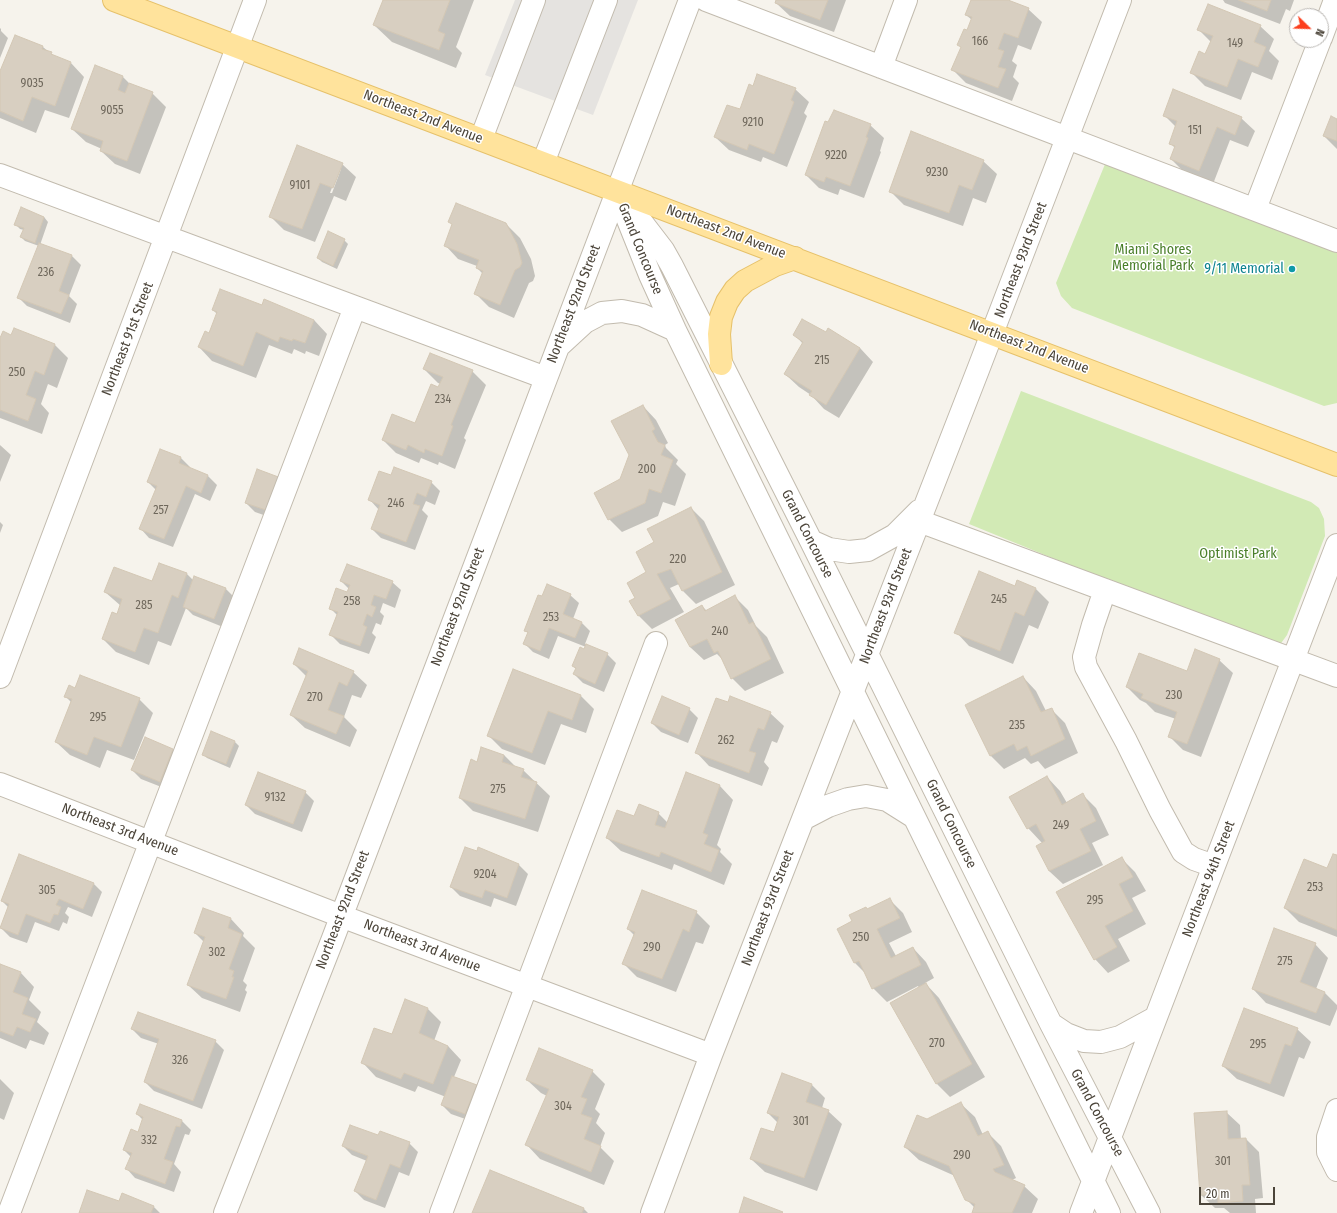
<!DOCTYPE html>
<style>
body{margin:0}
#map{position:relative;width:1337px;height:1213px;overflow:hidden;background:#f6f3ec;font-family:"Fira Sans Condensed",sans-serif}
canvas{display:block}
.north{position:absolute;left:1289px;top:8px;width:40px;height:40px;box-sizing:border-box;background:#fff;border:1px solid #b7b4b0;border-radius:50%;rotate:113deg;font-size:11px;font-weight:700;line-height:16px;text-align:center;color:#4b4439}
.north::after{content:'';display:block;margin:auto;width:14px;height:18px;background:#fc3f1d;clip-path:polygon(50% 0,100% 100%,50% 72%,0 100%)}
.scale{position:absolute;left:1199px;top:1187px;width:76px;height:18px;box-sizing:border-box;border:2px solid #4b4439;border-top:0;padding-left:5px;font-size:12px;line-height:14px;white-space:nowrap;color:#4b4439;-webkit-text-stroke:3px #fff;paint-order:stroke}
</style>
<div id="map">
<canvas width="1337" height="1213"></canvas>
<div class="north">N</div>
<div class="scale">20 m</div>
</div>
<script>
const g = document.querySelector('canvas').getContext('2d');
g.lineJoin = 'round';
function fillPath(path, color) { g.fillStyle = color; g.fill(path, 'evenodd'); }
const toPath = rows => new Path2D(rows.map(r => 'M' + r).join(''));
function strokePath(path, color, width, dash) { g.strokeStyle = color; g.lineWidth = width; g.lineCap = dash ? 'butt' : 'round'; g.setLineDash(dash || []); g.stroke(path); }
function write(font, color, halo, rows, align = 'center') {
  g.font = font + ' "Fira Sans Condensed",sans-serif'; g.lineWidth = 3; g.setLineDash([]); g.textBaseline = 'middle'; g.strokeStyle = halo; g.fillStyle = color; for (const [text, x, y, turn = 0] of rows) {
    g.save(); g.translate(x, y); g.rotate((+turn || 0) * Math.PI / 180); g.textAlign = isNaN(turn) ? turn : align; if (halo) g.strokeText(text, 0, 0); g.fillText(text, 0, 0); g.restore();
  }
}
fillPath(toPath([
 [1108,157,1337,251,1337,403,1324,406,1072,308,1061,296,1056,283],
 [1021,391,1311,502,1319,508,1324,519,1325,536,1287,635,1279,646,1270,647,969,524]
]), '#d2eab5');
fillPath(toPath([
 [515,0,638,0,593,115,485,75]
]), '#e5e3e0');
fillPath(toPath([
 [384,0,474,0,456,47,462,53,456,68,392,42,374,25],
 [777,0,846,0,834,32,790,16,776,3],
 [972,0,1006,0,1028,9,1042,22,1031,50,1018,45,1012,61,1017,65,1013,77,1019,83,1012,101,966,83,953,70,962,48,959,45,968,31,972,20,966,15],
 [1223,0,1294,0,1290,11,1286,9,1280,24,1225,3],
 [1260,26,1274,39,1269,51,1279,61,1272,80,1252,72,1241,100,1205,86,1191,72,1206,56,1211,42,1198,29],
 [0,28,1,29,1,31,8,38,0,58],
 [43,47,55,57,71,63,84,77,69,118,45,110,36,133,0,118,0,73],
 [96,66,123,77,132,86,152,93,166,107,140,174,115,164,101,151,102,149,86,142,72,129],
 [754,87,795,89,809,102,804,113,807,116,787,167,763,157,761,162,729,150,715,137,740,110],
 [1164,115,1241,118,1255,131,1248,147,1230,140,1213,184,1184,172,1171,159,1175,148,1170,143,1176,127],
 [1337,120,1337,149,1324,136],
 [870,125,884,138,880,151,881,152,864,198,840,189,838,195,819,188,806,175],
 [983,161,997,174,986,203,973,198,963,226,904,205,890,191],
 [342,164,356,177,346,201,334,196,315,242,284,230,270,216],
 [339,169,341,169,332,193,330,193],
 [21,209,44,217,48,222,40,245,72,256,81,265,69,296,77,304,70,323,27,306,18,297,39,246,25,241,21,237,24,230,20,229,16,225],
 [450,222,506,224,520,238,531,259,535,276,533,281,529,283,514,318,489,307,475,293,483,274,477,268,477,266,458,259,445,245,453,225],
 [344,240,348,244,337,269,322,262,318,258],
 [262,306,314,320,327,334,319,356,306,351,305,354,294,349,292,354,269,345,256,378,212,361,199,347,209,334,217,314,213,310],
 [14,329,55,345,68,358,57,388,48,384,41,404,49,413,42,434,0,418,0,341,12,336],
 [794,334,826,334,860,348,873,362,839,418,824,409,811,395,799,387,785,374,803,344],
 [424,369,472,371,486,385,464,438,466,440,455,469,439,462,438,465,421,458,419,463,396,453,383,440,416,424,439,388,441,384,438,383],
 [643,406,656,420,668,443,665,445,666,448,678,460,676,464,686,474,675,506,663,502,658,516,622,532,609,519,630,455],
 [0,445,11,455,0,482],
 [161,450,181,458,190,467,189,468,208,476,217,485,210,501,195,494,173,547,149,538,141,529,156,490,148,482],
 [258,470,278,520,255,512,246,503],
 [391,477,431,482,440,491,435,505,426,501,422,510,428,516,415,550,381,538,372,529,379,510,370,500],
 [691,508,704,521,735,585,696,604,682,590,679,584,670,588,684,612,652,629,638,615,655,542],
 [0,522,3,525,0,533],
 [160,564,187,574,194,581,225,588,234,597,223,627,193,615,186,608,171,646,158,641,149,665,116,652,103,639,117,616,121,606,105,592,153,583],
 [341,581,392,582,401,590,395,608,383,603,380,612,384,616,381,625,376,623,372,633,376,637,369,654,340,644,331,635,338,616,330,608,348,593,349,589],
 [1015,587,1036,589,1049,602,1038,629,1029,625,1013,664,969,646,956,632],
 [570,595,579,603,573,619,581,622,590,631,585,644,607,654,616,663,604,692,583,683,574,674,576,669,573,666,586,647,558,636,549,659,533,652,524,643,528,633,525,630],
 [734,596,748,610,756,626,767,637,784,673,745,691,732,678,724,661,717,654,704,660,690,647,702,606,707,611],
 [1219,660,1233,673,1201,757,1183,750,1169,736,1176,719,1155,712,1146,703,1140,700,1127,687,1188,672],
 [294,664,353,672,367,685,361,698,352,695,344,717,357,730,350,747,305,728,291,715,307,677],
 [513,670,581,696,594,709,586,733,561,724,545,765,502,749,488,735],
 [1023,677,1036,691,1046,711,1051,709,1065,723,1078,753,1045,769,1038,761,1031,764,1025,758,1004,769,990,755],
 [76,689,139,699,153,713,134,760,107,750,100,768,70,755,56,742,71,702,66,697],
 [689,709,698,718,688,743,661,732,652,723],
 [770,713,784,726,777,743,772,741,764,762,769,768,762,786,709,766,696,752],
 [235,742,239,746,230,768,207,758,203,754],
 [172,750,181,759,169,790,141,779,132,770],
 [504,755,516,767,523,770,550,796,538,832,473,811,460,798,478,763],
 [686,774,720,786,733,800,717,845,721,849,720,852,732,864,724,885,674,864,672,870,621,851,607,838,635,818,658,813,668,823],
 [1047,777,1060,791,1067,803,1083,795,1096,808,1109,835,1092,843,1103,865,1063,884,1049,871,1042,843,1028,828],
 [305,792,314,801,302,832,255,814,246,805],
 [479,848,519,865,528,874,516,906,494,898,491,907,460,896,451,887,477,852],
 [1337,857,1337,937,1299,922,1285,908,1328,869],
 [1122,859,1135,872,1146,891,1132,898,1146,924,1118,939,1130,961,1108,973,1095,959],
 [93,883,102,892,92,917,68,907,65,913,69,917,67,924,63,922,59,931,35,922,27,943,10,937,1,928,9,908,2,901],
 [890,900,903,913,912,932,889,943,896,956,913,948,926,962,934,978,925,983,939,998,985,1077,950,1097,937,1084,892,1003,919,988,918,986,887,1002,873,988,867,975,855,963,838,929,853,922,867,910],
 [204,909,231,919,244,933,243,936,255,948,243,981,247,985,245,990,247,992,240,1012,202,998,188,985,204,942,195,933],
 [696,912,710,926,703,944,696,942,676,992,637,977,624,964,635,936,628,929],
 [1315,944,1328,958,1316,989,1325,993,1337,1005,1337,1009,1330,1026,1266,1003,1253,989],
 [0,965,21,973,34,987,29,1000,41,1012,37,1022,49,1033,44,1045,30,1040,26,1049,0,1038],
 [428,1009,441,1022,434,1041,448,1046,461,1060,454,1077,476,1085,485,1094,474,1122,451,1114,442,1105,446,1097,418,1086,415,1092,376,1077,363,1063,393,1036],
 [132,1029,215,1041,224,1050,202,1109,154,1091,145,1082,159,1044,141,1038],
 [1297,1029,1311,1042,1304,1059,1299,1057,1284,1097,1237,1079,1223,1066],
 [592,1071,605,1084,595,1109,600,1114,596,1123,605,1133,600,1147,614,1161,604,1185,540,1159,527,1145,547,1096,541,1093,527,1080],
 [782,1074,812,1085,825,1098,822,1108,828,1111,842,1124,817,1191,765,1172,751,1159,775,1133,778,1123,768,1113],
 [0,1079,14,1093,4,1120,0,1118],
 [961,1104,975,1117,983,1135,987,1132,1001,1146,1016,1178,1012,1180,1024,1186,1038,1199,1032,1213,973,1213,975,1208,966,1199,955,1176,919,1160,905,1147,927,1120],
 [1226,1112,1240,1125,1241,1139,1246,1139,1259,1152,1263,1198,1255,1199,1256,1213,1230,1213,1224,1208,1215,1208,1201,1195],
 [137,1114,182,1121,191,1130,189,1135,185,1134,174,1164,181,1172,174,1192,135,1178,127,1169,131,1157,124,1150,138,1133,143,1120],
 [379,1137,409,1143,418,1152,409,1176,399,1172,385,1208,364,1200,355,1191,367,1161,352,1155,343,1146],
 [490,1171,584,1209,588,1213,473,1213],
 [119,1203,153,1206,160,1213,80,1213]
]), '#0003');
const building = toPath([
 [383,0,450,0,438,31,445,34,439,50,373,25,383,0],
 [776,0,828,0,820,20,775,3,776,0],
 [971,0,1008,0,1029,8,1018,38,1004,33,998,49,1004,51,998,67,1006,69,998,88,951,70,961,47,957,45,964,29,967,30,972,17,965,15,971,0],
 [1239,0,1271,0,1267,11,1239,0],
 [1208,4,1261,25,1254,42,1266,47,1258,67,1238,59,1227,87,1190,73,1199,51,1205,54,1213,36,1197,30,1208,4],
 [15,35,43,46,42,49,52,52,51,54,71,62,55,106,32,97,23,121,0,111,0,71,15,35],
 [95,65,123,76,118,90,125,93,129,83,153,92,127,161,100,151,103,141,71,129,95,65],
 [757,74,796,88,791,100,794,102,774,154,749,144,747,150,714,137,727,105,740,109,749,84,753,86,757,74],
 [1173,89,1242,117,1235,135,1217,127,1199,171,1170,159,1175,146,1169,144,1177,121,1163,116,1173,89],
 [834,110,871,124,866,137,868,138,850,186,826,177,824,182,805,175,825,121,828,122,834,110],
 [1331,116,1337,119,1337,141,1323,136,1331,116],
 [911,131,984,160,972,190,959,185,949,213,889,192,911,131],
 [297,145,343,163,333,188,320,183,302,229,269,217,297,145],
 [456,203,506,223,517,244,522,263,520,267,515,270,500,305,474,294,483,271,476,268,479,260,444,246,452,224,448,222,456,203],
 [21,207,44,217,35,243,20,237,24,228,14,225,21,207],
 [328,231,345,239,333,266,317,258,328,231],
 [39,243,72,255,59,291,69,295,61,314,17,298,39,243],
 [220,289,262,305,264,299,314,320,305,343,293,339,292,341,280,337,278,342,256,332,243,366,198,347,205,331,209,333,217,312,212,310,220,289],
 [802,319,826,332,828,328,860,348,826,405,809,395,812,391,784,374,803,342,793,335,802,319],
 [14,328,55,344,44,375,35,371,26,395,36,399,28,421,0,410,0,338,3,331,11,335,14,328],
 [430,353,473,370,451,425,453,426,442,456,425,449,424,453,408,445,406,450,382,440,392,414,415,423,431,384,438,387,443,377,423,369,430,353],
 [643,405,655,429,652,431,658,442,665,445,661,455,673,460,661,493,649,489,645,503,608,520,594,493,620,479,629,455,611,421,643,405],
 [160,449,181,457,179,463,208,475,201,493,186,486,164,539,139,529,157,486,147,482,160,449],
 [394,467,432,481,426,497,417,493,413,504,420,506,406,542,371,529,380,505,368,500,379,471,391,475,394,467],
 [257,469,281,478,269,511,245,503,257,469],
 [691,507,722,572,682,591,671,569,657,574,671,599,638,616,629,601,635,598,627,583,646,572,636,552,654,542,647,529,691,507],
 [159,563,187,573,178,598,172,595,158,633,144,628,135,652,102,639,112,612,117,614,122,599,104,592,114,567,152,581,159,563],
 [347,564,393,581,386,599,374,595,371,605,376,607,372,617,367,614,363,625,367,627,360,646,329,635,338,612,329,609,336,588,347,592,350,585,340,581,347,564],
 [979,571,1015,586,1017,580,1036,588,1024,616,1015,612,1000,651,954,633,979,571],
 [194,576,226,588,214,619,183,607,194,576],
 [547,584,571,594,563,614,582,622,575,638,549,628,540,651,523,644,528,632,524,631,538,595,542,596,547,584],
 [735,595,749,624,753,622,771,659,731,679,718,651,714,653,707,639,690,647,675,620,702,605,705,611,735,595],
 [586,644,608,653,595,684,573,674,576,668,572,666,580,647,584,649,586,644],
 [299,648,354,671,347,686,339,682,328,710,344,716,336,734,290,715,308,671,293,664,299,648],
 [1195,649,1220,659,1187,744,1168,737,1177,712,1141,698,1143,694,1126,687,1139,653,1187,671,1195,649],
 [513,669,581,695,572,720,548,711,532,753,487,736,513,669],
 [80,675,140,698,121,747,94,737,87,755,55,742,72,699,64,697,69,685,75,688,80,675],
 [1023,676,1041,712,1052,708,1065,739,1031,756,1027,746,1017,751,1014,744,990,756,965,705,1023,676],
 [662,696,690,708,679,735,651,723,662,696],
 [730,696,771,712,764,730,758,728,749,751,756,753,749,773,695,753,716,698,728,702,730,696],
 [211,731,235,741,226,764,202,755,211,731],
 [145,737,173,749,160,782,131,770,145,737],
 [481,747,504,755,502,762,524,769,521,777,537,782,525,819,459,798,471,759,477,762,481,747],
 [258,772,306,791,293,824,245,805,258,772],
 [686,772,720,785,703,833,708,835,704,844,719,850,711,872,661,852,659,857,606,838,617,810,634,816,639,804,659,812,655,825,665,828,686,772],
 [1047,776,1062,805,1083,793,1096,821,1080,829,1091,851,1049,871,1036,846,1045,841,1036,824,1027,829,1009,797,1047,776],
 [465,847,477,851,478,847,519,864,507,898,485,890,482,898,450,887,465,847],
 [19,854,94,883,83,909,59,899,56,905,61,907,58,915,54,914,50,923,26,914,18,935,0,928,9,904,1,901,19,854],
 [1333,854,1337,855,1337,930,1284,908,1304,859,1327,868,1333,854],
 [1122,857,1133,877,1119,884,1133,911,1105,926,1117,947,1094,960,1056,892,1122,857],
 [642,890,697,911,689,932,683,929,662,979,622,964,635,932,627,929,642,890],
 [890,898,900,918,877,929,891,958,913,947,921,965,872,989,859,961,854,963,837,929,852,921,849,915,866,907,867,909,890,898],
 [203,908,231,918,228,928,242,934,229,969,234,971,232,977,234,977,226,999,187,985,205,937,194,933,203,908],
 [1274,928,1316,943,1300,982,1325,992,1316,1013,1252,989,1274,928],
 [0,964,21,972,13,992,28,998,22,1014,36,1019,30,1032,17,1027,13,1036,0,1031,0,964],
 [926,983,972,1064,936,1084,890,1003,926,983],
 [405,999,428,1008,419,1033,448,1046,433,1084,404,1073,401,1079,361,1063,374,1028,392,1034,405,999],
 [1244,1008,1298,1028,1291,1046,1285,1044,1270,1084,1222,1066,1244,1008],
 [138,1012,216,1040,193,1101,144,1082,159,1039,131,1029,138,1012],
 [539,1048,593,1070,581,1097,587,1099,581,1114,592,1118,584,1139,601,1146,591,1172,525,1145,549,1089,526,1080,539,1048],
 [782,1073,812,1084,806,1102,829,1110,804,1178,750,1159,761,1128,774,1132,779,1117,767,1113,782,1073],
 [452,1076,477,1085,465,1114,441,1105,452,1076],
 [961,1102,978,1136,988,1131,1004,1165,993,1169,995,1172,1025,1185,1012,1213,972,1213,975,1204,965,1200,949,1166,904,1147,917,1115,927,1119,961,1102],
 [140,1104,182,1120,180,1127,176,1126,164,1159,173,1162,165,1184,125,1169,132,1153,123,1150,131,1129,138,1132,143,1117,136,1114,140,1104],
 [1227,1111,1228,1139,1246,1138,1250,1185,1242,1185,1243,1201,1218,1203,1218,1195,1200,1195,1194,1113,1227,1111],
 [350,1125,378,1135,380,1131,410,1142,400,1168,390,1164,376,1200,354,1191,368,1156,342,1146,350,1125],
 [490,1170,584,1208,582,1213,472,1213,490,1170],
 [87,1190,119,1201,122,1193,154,1206,151,1213,79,1213,87,1190],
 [744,1197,783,1212,782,1213,739,1213,744,1197]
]);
fillPath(building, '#d8cfc1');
strokePath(building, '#d3c7b4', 1);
const minor = toPath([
 [706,0,1337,241],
 [1321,38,1335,0],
 [881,67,906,0],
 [481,139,534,0],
 [543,163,606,0],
 [0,175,546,378],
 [617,190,663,250,672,266,811,541,1051,1024,1149,1213],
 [1255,209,1320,40],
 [624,210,650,275,675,330,1109,1213],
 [560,345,585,322,602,313,622,311,642,315,675,330],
 [919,521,1337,676],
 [811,541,829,549,849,552,868,550,895,535,919,511],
 [1105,590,1093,625,1084,657,1086,667,1126,741,1160,810,1183,852,1194,859,1214,866],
 [0,677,255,0],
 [0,784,341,916,711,1055],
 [803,819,828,806,848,799,866,796,887,800,914,817],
 [1051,1024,1066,1034,1084,1041,1101,1042,1120,1037,1155,1018],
 [1337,1110,1328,1137,1328,1152,1337,1170],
 [9,1213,355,307],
 [225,1213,332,941,690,0],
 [441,1213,656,643],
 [652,1213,711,1055,978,370,1120,0],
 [1081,1213,1337,545]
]);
const major = toPath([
 [114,0,1337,465],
 [721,364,719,334,721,317,727,302,735,290,745,281,775,265,795,258]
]);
strokePath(minor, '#c2bbae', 24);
strokePath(major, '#e6c16a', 24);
strokePath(minor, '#fff', 22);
strokePath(major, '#ffe39c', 22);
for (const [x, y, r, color] of [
 [1292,269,4,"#0f9aa8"]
]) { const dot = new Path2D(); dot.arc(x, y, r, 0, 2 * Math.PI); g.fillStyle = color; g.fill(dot); strokePath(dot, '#fff', 1.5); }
write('12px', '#6e675b', null, [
 ["166",980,42],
 ["149",1235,44],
 ["9035",32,84],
 ["9055",112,111],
 ["9210",753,123],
 ["151",1195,131],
 ["9220",836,156],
 ["9230",937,173],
 ["9101",300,186],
 ["236",46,273],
 ["215",822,361],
 ["250",17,373],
 ["234",443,400],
 ["200",647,470],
 ["246",396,504],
 ["257",161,511],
 ["220",678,560],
 ["245",999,600],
 ["258",352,602],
 ["285",144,606],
 ["253",551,618],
 ["240",720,632],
 ["230",1174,696],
 ["270",315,698],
 ["295",98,718],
 ["235",1017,726],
 ["262",726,741],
 ["275",498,790],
 ["9132",275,798],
 ["249",1061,826],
 ["9204",485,875],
 ["253",1315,888],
 ["305",47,891],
 ["295",1095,901],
 ["250",861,938],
 ["290",652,948],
 ["302",217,953],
 ["275",1285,962],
 ["270",937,1044],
 ["295",1258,1045],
 ["326",180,1061],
 ["304",563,1107],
 ["301",801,1122],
 ["332",149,1141],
 ["290",962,1156],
 ["301",1223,1162]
]);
write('14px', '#4b4439', '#fff', [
 ["Northeast 2nd Avenue",423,117,21],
 ["Northeast 2nd Avenue",726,232,21],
 ["Grand Concourse",640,249,68],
 ["Northeast 93rd Street",1021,260,-69],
 ["Northeast 92nd Street",574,304,-69],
 ["Northeast 91st Street",128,339,-69],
 ["Northeast 2nd Avenue",1029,347,21],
 ["Grand Concourse",807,534,63],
 ["Northeast 93rd Street",886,606,-69],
 ["Northeast 92nd Street",458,607,-69],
 ["Grand Concourse",951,824,64],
 ["Northeast 3rd Avenue",120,830,21],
 ["Northeast 94th Street",1209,879,-69],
 ["Northeast 93rd Street",768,908,-69],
 ["Northeast 92nd Street",343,910,-69],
 ["Northeast 3rd Avenue",422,946,21],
 ["Grand Concourse",1097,1113,62]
]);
write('14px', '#4a7f2a', '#fff', [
 ["Miami Shores",1153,250],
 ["Memorial Park",1153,266],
 ["Optimist Park",1238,554]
]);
write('14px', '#0d838f', '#fff', [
 ["9/11 Memorial",1284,269]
], 'right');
</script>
